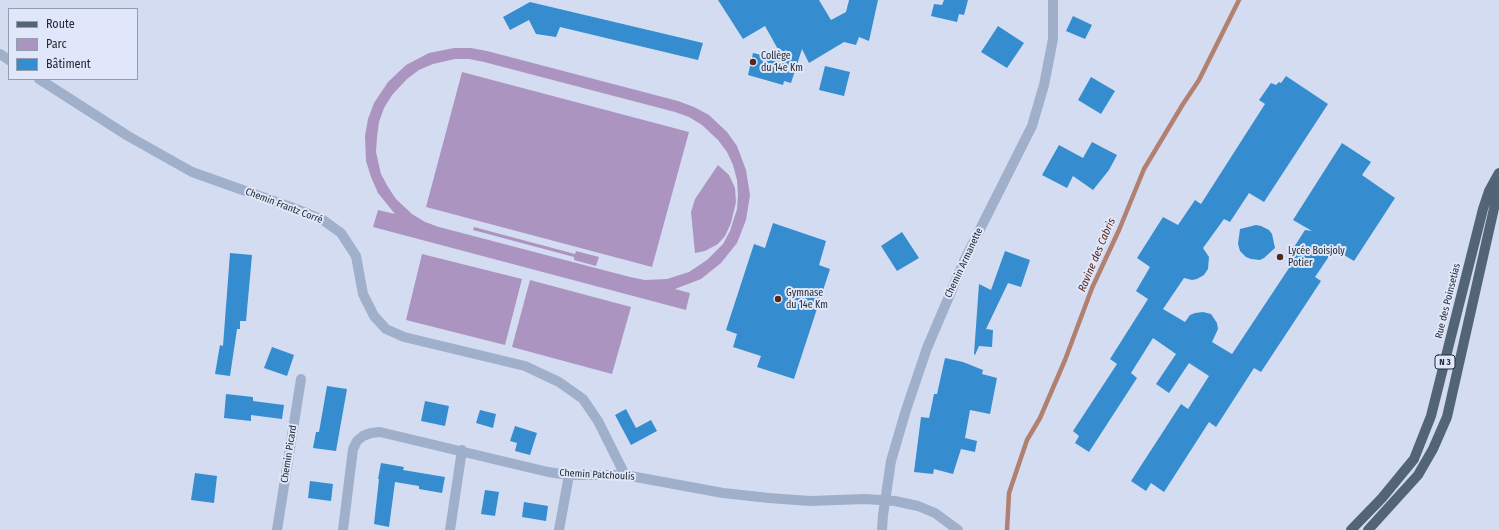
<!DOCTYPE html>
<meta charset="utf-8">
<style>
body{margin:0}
#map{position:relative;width:1499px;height:530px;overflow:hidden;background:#d4dcf2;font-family:"Fira Sans Condensed",sans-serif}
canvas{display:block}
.legend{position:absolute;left:8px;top:8px;width:130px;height:72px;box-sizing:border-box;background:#e0e7fa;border:1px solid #959caa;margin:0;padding:5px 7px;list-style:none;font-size:12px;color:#242b33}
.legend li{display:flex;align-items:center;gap:8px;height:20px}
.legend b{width:20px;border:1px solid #959caa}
</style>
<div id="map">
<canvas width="1499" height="530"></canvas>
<ul class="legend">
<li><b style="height:5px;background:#536477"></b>Route</li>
<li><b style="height:11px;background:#ac94c1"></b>Parc</li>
<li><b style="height:11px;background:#358dcf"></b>Bâtiment</li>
</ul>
</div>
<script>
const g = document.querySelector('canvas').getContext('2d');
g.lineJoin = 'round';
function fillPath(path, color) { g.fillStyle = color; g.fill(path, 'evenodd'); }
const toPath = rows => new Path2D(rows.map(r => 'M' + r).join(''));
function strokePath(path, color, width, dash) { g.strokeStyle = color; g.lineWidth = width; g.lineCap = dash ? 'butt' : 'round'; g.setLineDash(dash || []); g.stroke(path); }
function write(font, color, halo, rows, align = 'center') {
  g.font = font + ' "Fira Sans Condensed",sans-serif'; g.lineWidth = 4; g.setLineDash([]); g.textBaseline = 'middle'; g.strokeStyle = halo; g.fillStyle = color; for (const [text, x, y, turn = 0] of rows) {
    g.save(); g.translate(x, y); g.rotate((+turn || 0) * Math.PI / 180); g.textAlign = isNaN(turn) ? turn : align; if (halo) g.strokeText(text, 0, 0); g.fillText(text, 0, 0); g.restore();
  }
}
fillPath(toPath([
 [454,48,471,48,487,51,678,101,694,107,709,115,727,132,737,146,746,170,750,195,746,220,737,243,721,263,701,279,675,289,690,293,686,310,373,227,378,210,395,214,378,193,371,177,366,161,365,136,368,119,374,103,388,82,406,65,429,53],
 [455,59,469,59,484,62,675,112,689,117,702,125,718,140,727,152,733,165,737,180,738,195,737,209,730,231,723,244,707,260,689,272,667,279,645,280,630,277,439,227,425,222,412,214,396,199,388,187,381,174,376,152,377,137,379,122,384,108,392,95,407,79,419,70,433,64],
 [462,72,689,132,652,267,426,207],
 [718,165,729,175,735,188,736,202,731,223,725,236,718,244,705,251,695,253,691,212,695,199],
 [474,227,575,254,576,251,599,257,596,266,574,260,574,257,473,230],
 [422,254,522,279,505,345,406,320],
 [530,280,631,307,612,374,512,347]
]), '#ac94c1');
strokePath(toPath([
 [1007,530,1009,493,1027,440,1040,418,1065,360,1092,288,1119,230,1144,169,1183,104,1199,80,1239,0]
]), '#b18071', 4.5);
fillPath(toPath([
 [718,0,819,0,831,20,846,12,849,0,878,0,869,41,859,37,856,45,844,42,809,63,802,49,791,83,784,81,783,85,748,75,753,53,784,60,765,26,743,39],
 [944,0,968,0,964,15,959,14,957,22,931,16,934,4,942,5],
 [530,2,703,43,698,60,560,27,556,37,536,34,529,20,510,30,503,17],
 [1073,16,1092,25,1085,39,1066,31],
 [998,26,1024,43,1007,68,981,52],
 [825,66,850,72,844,96,819,90],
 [1286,76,1328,104,1264,202,1249,193,1230,222,1224,219,1203,248,1209,257,1208,269,1204,275,1197,279,1192,280,1184,278,1163,309,1185,322,1190,315,1195,313,1203,312,1211,314,1217,323,1218,329,1212,342,1232,354,1293,262,1287,258,1305,230,1312,231,1293,220,1342,143,1371,162,1362,175,1395,198,1354,261,1334,249,1315,277,1321,281,1261,372,1254,368,1216,427,1209,422,1164,492,1151,483,1146,491,1131,481,1181,404,1188,409,1209,376,1189,363,1169,393,1156,384,1176,354,1153,338,1131,373,1137,378,1089,452,1075,443,1079,436,1073,431,1117,364,1110,359,1148,299,1136,291,1150,267,1137,258,1163,217,1178,225,1195,200,1201,204,1265,104,1259,100,1271,83,1276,85,1279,82,1281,83],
 [1091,77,1115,91,1101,114,1078,100],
 [1092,142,1117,155,1109,170,1093,190,1073,176,1067,188,1042,175,1059,145,1083,158],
 [773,223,826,241,819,265,830,269,794,379,757,367,761,356,733,347,737,334,726,330,754,244,765,248],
 [1256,225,1261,226,1269,230,1272,234,1275,248,1264,258,1260,260,1251,259,1246,257,1240,251,1238,244,1240,229],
 [902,232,919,258,897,271,881,246],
 [1005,251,1030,260,1021,287,1008,283,986,329,993,330,992,347,979,346,975,355,974,354,979,284,991,290],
 [230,253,252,255,246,321,240,321,240,329,237,329,230,376,215,374,220,345,223,346],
 [272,347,294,355,287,376,264,368],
 [945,358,963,362,983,370,982,374,997,378,990,414,970,410,965,438,977,441,975,452,961,449,953,474,934,469,933,474,914,472,921,417,929,418,934,394,937,394],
 [327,386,347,389,336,451,313,448,316,432,319,432],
 [226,394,253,397,253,401,284,405,282,419,251,415,251,421,224,418],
 [425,401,449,406,445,426,421,421],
 [626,409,636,428,651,420,657,431,631,445,615,415],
 [480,410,496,414,493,428,476,423],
 [515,426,537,433,530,455,515,451,517,443,510,441],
 [381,463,404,467,403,470,445,477,442,493,419,489,419,486,395,482,389,527,374,524,379,479,378,479],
 [195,473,217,476,214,503,191,500],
 [310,481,333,484,331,501,308,498],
 [485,490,499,492,495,516,481,514],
 [524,502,548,506,546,521,522,517]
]), '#358dcf');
strokePath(toPath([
 [0,54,9,60],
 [39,79,128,136,192,172,299,210,323,220,341,233,356,256,363,294,374,316,386,329,404,337,525,366,559,382,583,399,598,421,625,475],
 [277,530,301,379],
 [343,530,353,449,357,441,363,436,371,433,380,432,548,472,569,475,625,475,723,493,769,498,810,501,865,499,895,501,918,506,935,513,958,530],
 [450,530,462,450],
 [559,530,569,475],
 [882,530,883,515,891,461,906,410,927,348,965,259,1032,126,1044,85,1053,39,1053,0]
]), '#a0afca', 10);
strokePath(toPath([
 [1351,530,1382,498,1414,459,1431,416,1483,209,1489,191,1499,173],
 [1368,530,1418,475,1433,449,1447,417,1499,186]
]), '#536477', 10);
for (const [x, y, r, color] of [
 [753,62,4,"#572717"],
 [1280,257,4,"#572717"],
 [778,299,4,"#572717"]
]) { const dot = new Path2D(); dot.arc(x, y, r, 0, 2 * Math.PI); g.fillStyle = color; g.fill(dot); strokePath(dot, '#e0e7fa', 1.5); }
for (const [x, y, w] of [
 [1445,362,20]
]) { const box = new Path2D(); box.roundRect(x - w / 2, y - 7, w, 14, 3); g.fillStyle = '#e0e7fa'; g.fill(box); strokePath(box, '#242b33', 1); }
write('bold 9px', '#242b33', null, [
 ["N 3",1445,362]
]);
write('10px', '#242b33', '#e0e7fa', [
 ["Collège",761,56],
 ["du 14e Km",761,68],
 ["Lycée Boisjoly",1288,251],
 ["Potier",1288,263],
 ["Gymnase",786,293],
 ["du 14e Km",786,305]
], 'left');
write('10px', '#242b33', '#e0e7fa', [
 ["Chemin Frantz Corré",284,206,21],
 ["Chemin Armanette",964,263,-65],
 ["Rue des Poinsetias",1448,301,-76],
 ["Chemin Picard",289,454,-81],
 ["Chemin Patchoulis",597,475,3]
]);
write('italic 11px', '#572717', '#e0e7fa', [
 ["Ravine des Cabris",1097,255,-67]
]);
</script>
